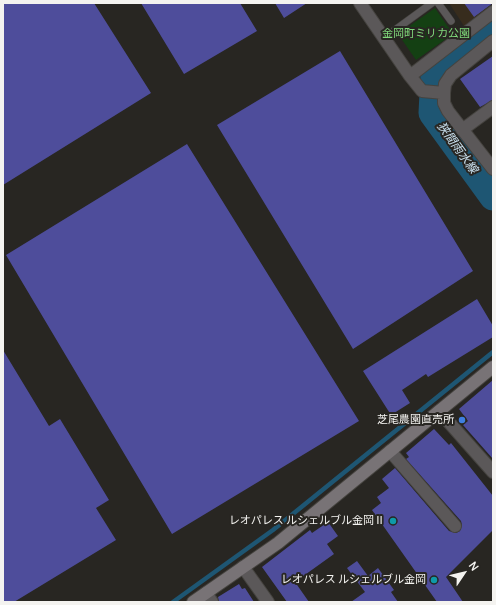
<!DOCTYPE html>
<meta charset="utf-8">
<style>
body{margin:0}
#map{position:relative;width:496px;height:605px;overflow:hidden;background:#282622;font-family:Manrope,sans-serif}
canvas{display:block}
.frame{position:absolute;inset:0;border:4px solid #f4f3f0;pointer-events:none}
.north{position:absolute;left:444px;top:553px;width:40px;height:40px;-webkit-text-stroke:3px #282622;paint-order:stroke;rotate:55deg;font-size:11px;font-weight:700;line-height:16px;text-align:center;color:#f4f3f0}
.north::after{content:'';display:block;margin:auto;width:14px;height:18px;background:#f4f3f0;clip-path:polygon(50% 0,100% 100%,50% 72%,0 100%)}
</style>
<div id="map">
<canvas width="496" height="605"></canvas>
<div class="frame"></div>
<div class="north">N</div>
</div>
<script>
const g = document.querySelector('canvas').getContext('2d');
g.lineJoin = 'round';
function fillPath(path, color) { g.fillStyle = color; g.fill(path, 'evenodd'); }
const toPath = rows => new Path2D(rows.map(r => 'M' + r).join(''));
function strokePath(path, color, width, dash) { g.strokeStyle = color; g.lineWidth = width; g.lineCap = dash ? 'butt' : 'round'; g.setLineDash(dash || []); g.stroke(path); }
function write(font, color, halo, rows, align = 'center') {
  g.font = font + ' Manrope,"Noto Sans JP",sans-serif'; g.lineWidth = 4; g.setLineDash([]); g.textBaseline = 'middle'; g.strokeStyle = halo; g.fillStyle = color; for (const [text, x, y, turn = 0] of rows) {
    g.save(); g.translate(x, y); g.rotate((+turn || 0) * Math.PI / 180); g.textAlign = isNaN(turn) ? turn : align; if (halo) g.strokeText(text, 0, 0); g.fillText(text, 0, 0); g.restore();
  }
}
fillPath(toPath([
 [449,3,493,3,464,26]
]), '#372c1d');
fillPath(toPath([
 [435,8,453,34,416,60,398,34]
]), '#144013');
strokePath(toPath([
 [173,602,273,530,493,352]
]), '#1e5673', 4.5);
strokePath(toPath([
 [493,27,434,74,432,113,493,197]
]), '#1e5673', 27);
fillPath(toPath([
 [3,3,94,3,151,93,3,185],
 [141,3,240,3,257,31,184,74],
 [275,3,307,3,284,18],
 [464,3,493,3,474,17],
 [340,51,473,271,353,349,217,125],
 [493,56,493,100,480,107,460,79],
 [187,144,359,421,172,534,6,255],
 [477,299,493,326,493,337,428,377,426,374,402,390,410,403,391,415,363,371],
 [3,350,49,426,60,419,109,500,96,508,116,540,14,602,3,602],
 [493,380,493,459,463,425,468,421,459,409],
 [434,429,449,445,451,443,493,496,493,530,446,577,463,602,437,602,372,510,381,503,377,497,389,488,382,479,395,468,449,531,456,533,460,531,462,525,461,521,406,459,409,457,406,453],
 [328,522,338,536,327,544,334,554,295,582,309,602,287,602,262,567,310,530,312,533],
 [357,561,368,576,378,568,394,590,391,592,398,602,351,602,365,592,347,568],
 [239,584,242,589,245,588,254,602,219,602,218,597]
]), '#4e4d9b');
const lane = toPath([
 [438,3,451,21],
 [384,38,432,3]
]);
const street = toPath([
 [360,3,410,76,422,91,444,93],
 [493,41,451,75,445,84,444,93,444,103,448,111,493,169],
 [410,76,493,12],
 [462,130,493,107],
 [439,411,493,472],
 [390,451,455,526],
 [243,567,268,602],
 [206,593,212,602]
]);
const secondary = toPath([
 [193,602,278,543,493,367]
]);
strokePath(lane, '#45433f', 8);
strokePath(street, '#45433f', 14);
strokePath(secondary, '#45433f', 14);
strokePath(lane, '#5b5859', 7);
strokePath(street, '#5b5859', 12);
strokePath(secondary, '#787376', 12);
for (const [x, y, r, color] of [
 [462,420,4,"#3f7fe0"],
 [393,521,4,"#0f9aa8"],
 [434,580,4,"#0f9aa8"]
]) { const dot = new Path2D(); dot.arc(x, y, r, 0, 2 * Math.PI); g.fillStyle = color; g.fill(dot); strokePath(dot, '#282622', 1.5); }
write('11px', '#80d87b', '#282622', [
 ["金岡町ミリカ公園",426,34]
]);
write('11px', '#f4f3f0', '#282622', [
 ["芝尾農園直売所",454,420],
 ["レオパレス ルシェルブル金岡Ⅱ",385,521],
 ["レオパレス ルシェルブル金岡",426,580]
], 'right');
write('italic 12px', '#cae1ef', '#282622', [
 ["狭間雨水線",457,148,54]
]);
</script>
